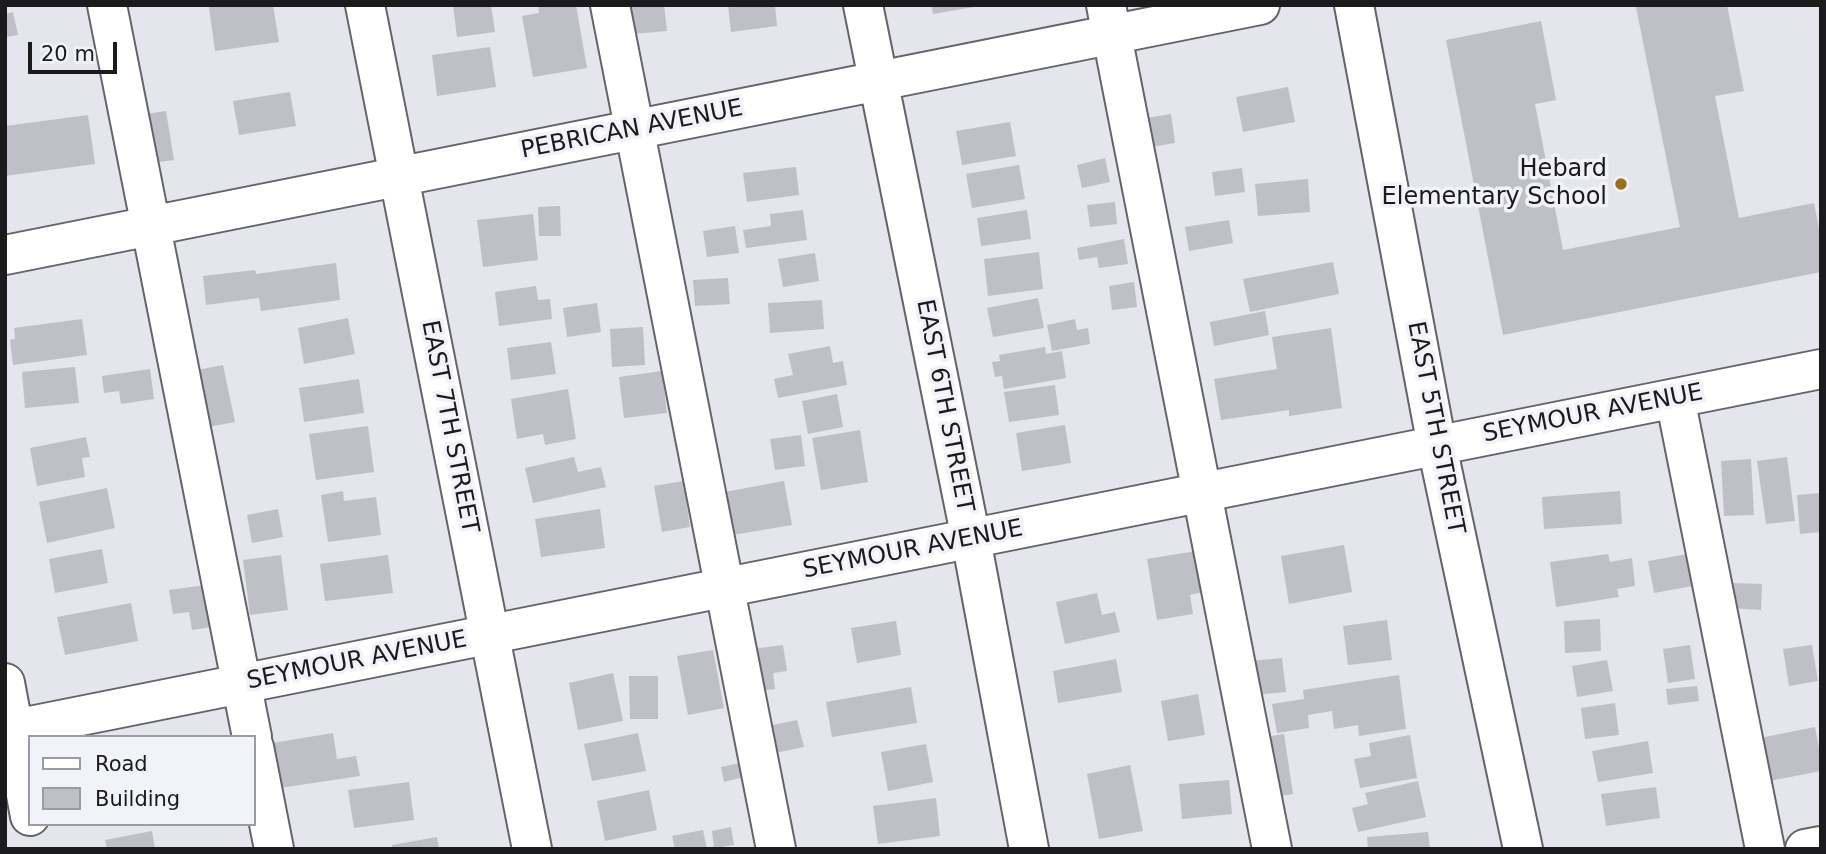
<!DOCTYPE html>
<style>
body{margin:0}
#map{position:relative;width:1826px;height:854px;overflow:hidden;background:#e4e5ed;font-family:"DejaVu Sans",sans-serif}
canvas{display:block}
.frame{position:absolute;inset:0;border:7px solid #1b1b1e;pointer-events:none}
.legend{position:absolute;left:28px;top:735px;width:228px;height:91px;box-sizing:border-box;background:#f1f2fa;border:2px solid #9b9ca2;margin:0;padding:9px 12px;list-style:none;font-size:21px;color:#1b1b1e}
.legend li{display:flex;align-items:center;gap:14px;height:35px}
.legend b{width:35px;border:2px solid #9b9ca2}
.scale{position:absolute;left:28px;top:42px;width:89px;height:32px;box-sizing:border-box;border:4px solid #1b1b1e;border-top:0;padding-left:9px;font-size:21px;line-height:24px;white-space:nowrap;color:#1b1b1e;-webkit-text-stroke:5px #f1f2fa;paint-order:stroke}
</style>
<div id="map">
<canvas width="1826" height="854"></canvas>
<div class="frame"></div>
<ul class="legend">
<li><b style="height:9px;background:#fff"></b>Road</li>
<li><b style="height:19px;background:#bfbfc7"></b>Building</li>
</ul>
<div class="scale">20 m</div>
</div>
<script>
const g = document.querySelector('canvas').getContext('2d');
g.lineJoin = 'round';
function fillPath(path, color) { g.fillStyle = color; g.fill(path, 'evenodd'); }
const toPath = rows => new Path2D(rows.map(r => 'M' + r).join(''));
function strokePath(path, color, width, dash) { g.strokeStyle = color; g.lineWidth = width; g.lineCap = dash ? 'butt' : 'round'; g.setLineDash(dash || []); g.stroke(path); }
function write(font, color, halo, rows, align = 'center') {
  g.font = font + ' "DejaVu Sans",sans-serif'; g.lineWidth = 7; g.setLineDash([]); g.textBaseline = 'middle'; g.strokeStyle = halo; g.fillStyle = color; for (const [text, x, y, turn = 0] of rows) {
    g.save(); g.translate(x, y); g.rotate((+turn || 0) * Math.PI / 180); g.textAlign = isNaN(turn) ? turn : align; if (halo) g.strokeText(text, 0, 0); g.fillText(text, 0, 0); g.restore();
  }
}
fillPath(toPath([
 [219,5,273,5,279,42,215,51,209,7],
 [453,5,491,5,495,32,457,37],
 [538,5,576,5,587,68,533,77,522,16,539,13],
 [629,5,664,5,667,31,633,34],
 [728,5,775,5,777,26,731,32],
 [931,5,974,5,974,7,933,14],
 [1643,5,1727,5,1744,91,1715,96,1739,218,1814,203,1821,239,1821,272,1503,335,1446,40,1541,21,1556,100,1535,104,1563,250,1680,227,1636,7],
 [13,12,18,35,5,37,5,14],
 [490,47,496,87,437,96,432,55],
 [1288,87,1295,122,1243,132,1236,97],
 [290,92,296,126,239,135,233,101],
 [166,111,174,160,152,163,145,114],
 [1171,114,1175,143,1145,148,1141,119],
 [88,115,95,164,5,176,5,126],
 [1010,122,1016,156,962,165,956,131],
 [1105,158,1110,182,1082,188,1077,165],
 [1019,165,1025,199,972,208,966,174],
 [796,167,799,195,747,202,743,173],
 [1242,168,1245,192,1215,196,1212,172],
 [1308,179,1310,212,1258,216,1255,184],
 [1115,202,1117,224,1090,227,1087,205],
 [560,206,561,236,539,236,538,207],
 [803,210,807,240,746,248,743,230,771,226,770,214],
 [1027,210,1031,239,981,246,977,218],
 [533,214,538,260,483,267,477,220],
 [1229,220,1233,243,1189,251,1185,227],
 [735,226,739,253,707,257,703,231],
 [1124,239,1128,264,1099,268,1097,257,1079,260,1077,248],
 [1039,252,1043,289,988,296,984,259],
 [815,253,819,281,783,287,778,259],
 [1333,262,1339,294,1250,312,1243,279],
 [336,263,340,300,261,311,259,298,206,305,203,276,255,270,256,274],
 [728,278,730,304,695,306,693,280],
 [1134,282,1137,307,1112,310,1109,286],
 [536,286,538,300,550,299,552,319,499,326,495,292],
 [1038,298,1044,328,993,337,987,308],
 [822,300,824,329,770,333,768,303],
 [597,303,601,332,567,337,563,308],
 [1265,311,1269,335,1214,346,1210,322],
 [348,318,355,354,304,364,298,328],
 [82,319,87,355,13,365,10,340,15,339,14,328],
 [1075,319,1077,330,1088,328,1090,344,1052,351,1047,325],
 [643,327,645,365,612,367,610,329],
 [1331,328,1342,408,1289,416,1289,410,1221,420,1214,379,1277,369,1272,337],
 [551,342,556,374,511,380,507,348],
 [830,346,833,363,843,361,847,385,778,398,774,379,793,375,788,354],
 [1045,347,1046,354,1062,351,1066,378,1004,389,1002,376,995,377,992,362,1000,361,999,355],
 [223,365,235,422,208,427,197,370],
 [75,367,79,403,25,408,22,372],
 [150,369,154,399,121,404,119,391,104,393,102,376],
 [662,371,667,413,624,418,619,377],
 [359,379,364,413,304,422,299,388],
 [1055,385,1059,415,1009,422,1004,392],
 [568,389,576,439,545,445,543,434,517,439,511,399],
 [837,394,843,427,808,434,802,401],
 [1065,425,1071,463,1022,471,1016,433],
 [368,426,374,472,316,480,309,434],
 [860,430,868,482,821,490,812,438],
 [801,435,805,466,775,470,770,439],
 [86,437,90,457,82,458,85,477,37,486,30,448],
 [574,457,578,472,601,467,606,487,533,503,525,468],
 [1787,457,1795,521,1766,524,1757,461],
 [1751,459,1754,515,1724,516,1721,461],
 [683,481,690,527,662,532,654,486],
 [784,481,792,525,721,537,714,494],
 [107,488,115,528,47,543,39,502],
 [343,491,344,501,376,497,381,535,328,542,321,495],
 [1620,491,1622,524,1544,529,1542,497],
 [1821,493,1821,532,1800,534,1797,495],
 [278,509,283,537,252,543,247,515],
 [600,509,605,548,541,557,535,519],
 [1344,545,1352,592,1289,604,1281,556],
 [102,549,108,583,55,593,49,559],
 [1196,551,1204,592,1190,595,1193,614,1157,620,1147,559],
 [1693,553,1698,585,1654,593,1648,561],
 [1608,554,1610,562,1632,558,1635,586,1617,589,1619,597,1556,607,1550,562],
 [281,555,288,610,250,615,243,560],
 [388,555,393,593,325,601,320,564],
 [1731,583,1762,584,1761,610,1730,608],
 [213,584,219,626,192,630,189,612,173,614,169,590],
 [1097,593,1102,615,1115,612,1120,632,1065,644,1056,602],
 [131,603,138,641,65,655,57,617],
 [1600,619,1601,651,1565,653,1564,621],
 [1387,620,1392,660,1348,665,1343,626],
 [896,621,901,655,857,663,851,628],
 [783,645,787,671,773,673,775,689,758,691,752,649],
 [1690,645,1695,679,1668,683,1663,649],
 [1812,645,1818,681,1789,686,1783,649],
 [713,650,724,708,688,715,677,656],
 [1282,658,1286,692,1255,695,1251,661],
 [1116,659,1122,692,1058,703,1053,671],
 [1607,660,1613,691,1577,697,1572,666],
 [613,673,623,721,578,730,569,683],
 [1399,675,1406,729,1359,736,1358,725,1334,729,1332,711,1308,715,1309,728,1277,733,1272,704,1304,699,1303,690],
 [629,676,658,676,658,719,630,719],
 [1697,686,1699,701,1668,705,1666,689],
 [911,687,917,723,832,737,826,702],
 [1198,694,1205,735,1168,741,1161,701],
 [1615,703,1619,735,1585,739,1581,708],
 [797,720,804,747,775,753,768,726],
 [1815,727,1821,758,1821,771,1769,781,1760,738],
 [333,733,337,759,356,756,360,776,273,789,266,744],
 [638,733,646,771,592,781,584,744],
 [1284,734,1293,794,1269,798,1260,738],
 [1410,735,1417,778,1360,788,1354,759,1371,756,1369,743],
 [1648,741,1653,773,1598,782,1592,751],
 [926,744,933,782,888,791,881,752],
 [744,762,747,776,724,782,721,767],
 [1130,765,1143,831,1099,839,1087,774],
 [1229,780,1232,814,1182,819,1179,784],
 [1418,781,1426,817,1358,832,1352,808,1368,804,1365,793],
 [409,782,414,820,354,828,348,790],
 [1656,787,1660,818,1606,826,1601,794],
 [649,790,657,830,605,841,597,801],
 [936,798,940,836,878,844,873,806],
 [731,827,734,845,714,848,712,831],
 [703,830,707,849,675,849,672,836],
 [152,831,155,849,107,849,105,840],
 [1428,832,1430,849,1368,849,1367,837],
 [437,837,439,849,392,849,392,845]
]), '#bfbfc7');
const minor = toPath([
 [107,5,252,737],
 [365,5,532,849],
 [610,5,776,849],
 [863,5,971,539,1029,849],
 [1106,5,1272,849],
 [1354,5,1437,446,1523,849],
 [5,255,1260,5],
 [1675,398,1765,849],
 [5,683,30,816],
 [5,731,1821,369],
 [254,747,274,849],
 [1805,849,1821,846]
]);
strokePath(minor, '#63636a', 42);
strokePath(minor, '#fff', 38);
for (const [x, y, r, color] of [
 [1621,184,7,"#9b701e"]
]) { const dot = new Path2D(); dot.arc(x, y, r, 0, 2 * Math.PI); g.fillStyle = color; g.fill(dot); strokePath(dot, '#f1f2fa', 2.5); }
write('24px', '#1b1b1e', '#f1f2fa', [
 ["PEBRICAN AVENUE",632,130,-11],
 ["EAST 6TH STREET",944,406,79],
 ["SEYMOUR AVENUE",1593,414,-11],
 ["EAST 7TH STREET",449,427,79],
 ["EAST 5TH STREET",1435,428,79],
 ["SEYMOUR AVENUE",913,550,-11],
 ["SEYMOUR AVENUE",357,661,-11]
]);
write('24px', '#1b1b1e', '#f1f2fa', [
 ["Hebard",1607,170],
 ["Elementary School",1607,198]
], 'right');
</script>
